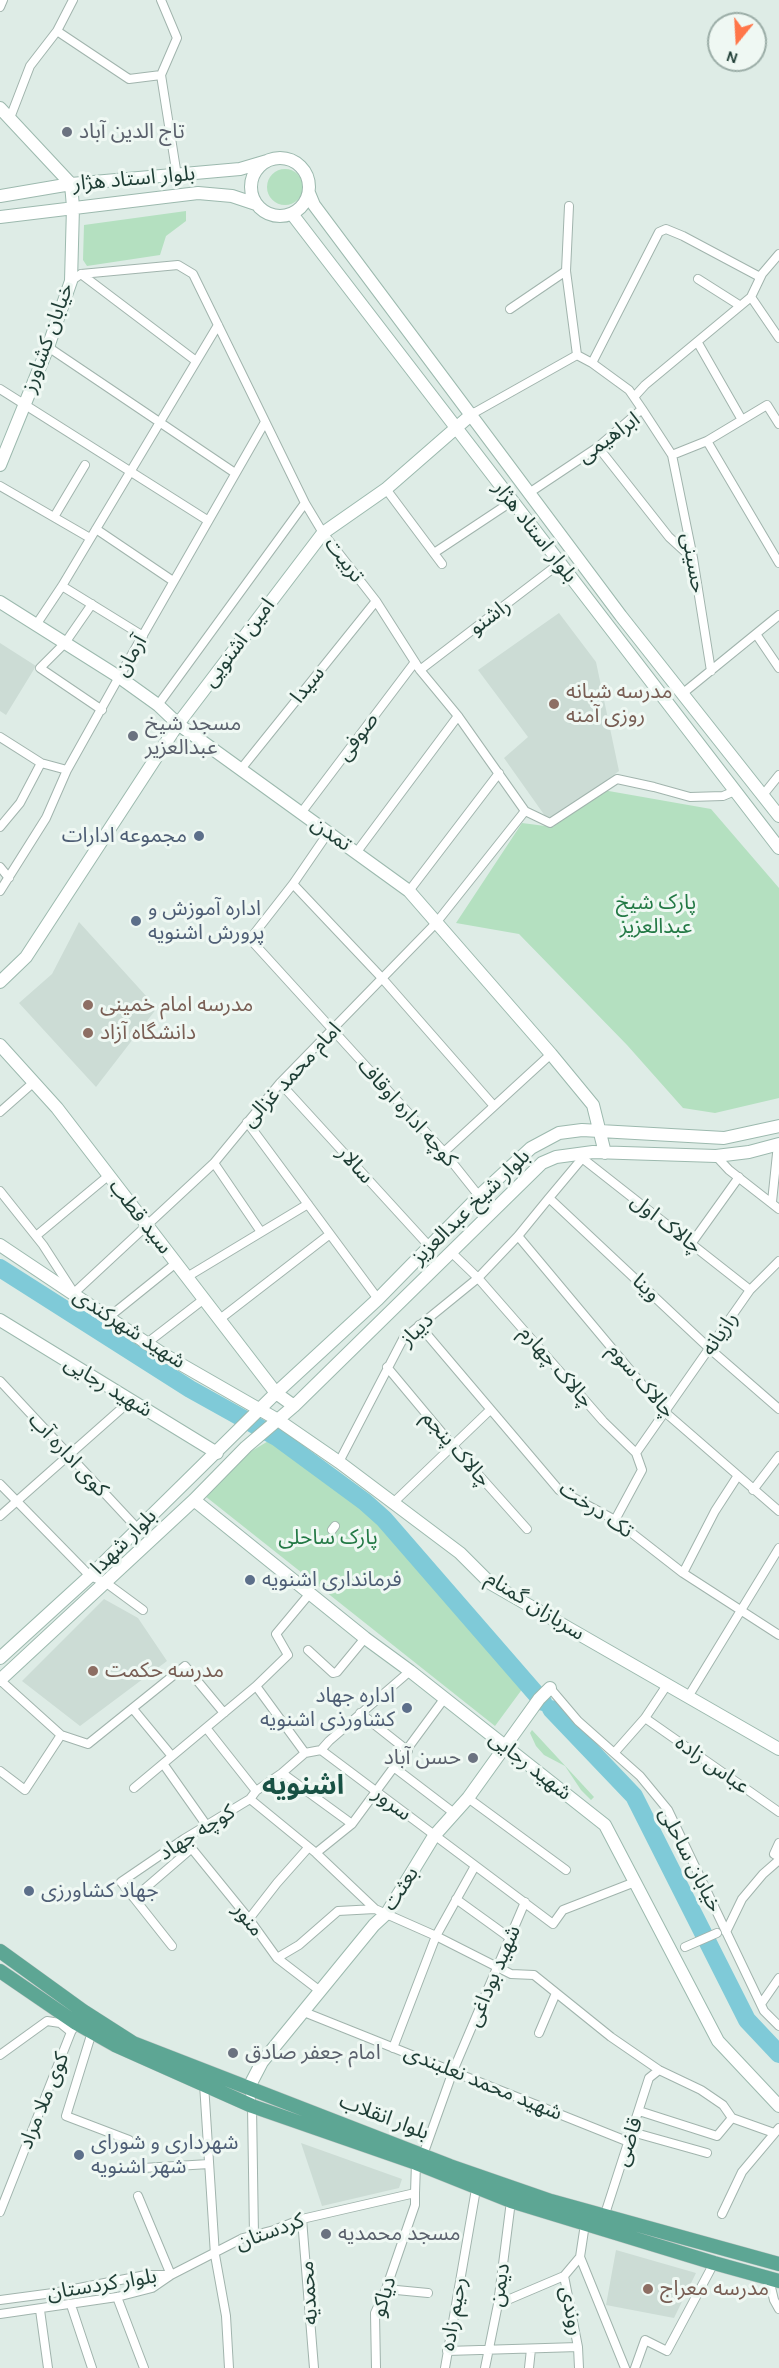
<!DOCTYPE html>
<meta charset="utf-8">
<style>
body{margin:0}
#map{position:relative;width:779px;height:2368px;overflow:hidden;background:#deece6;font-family:Karla,sans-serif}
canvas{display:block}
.north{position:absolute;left:707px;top:12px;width:60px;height:60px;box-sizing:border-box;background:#eff8f3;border:2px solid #9bada7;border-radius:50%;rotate:198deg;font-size:16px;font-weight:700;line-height:24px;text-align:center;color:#1e3d35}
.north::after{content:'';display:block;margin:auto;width:21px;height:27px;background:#ff7649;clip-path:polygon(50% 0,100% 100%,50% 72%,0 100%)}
</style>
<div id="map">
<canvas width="779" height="2368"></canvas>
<div class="north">N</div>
</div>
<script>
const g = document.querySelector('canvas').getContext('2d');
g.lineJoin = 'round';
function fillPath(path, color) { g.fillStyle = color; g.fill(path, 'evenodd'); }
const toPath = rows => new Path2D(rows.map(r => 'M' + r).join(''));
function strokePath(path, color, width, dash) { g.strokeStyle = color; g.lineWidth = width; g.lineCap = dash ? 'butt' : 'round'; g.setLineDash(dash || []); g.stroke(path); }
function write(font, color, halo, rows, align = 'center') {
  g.font = font + ' Karla,"Noto Sans Arabic",sans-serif'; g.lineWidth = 6; g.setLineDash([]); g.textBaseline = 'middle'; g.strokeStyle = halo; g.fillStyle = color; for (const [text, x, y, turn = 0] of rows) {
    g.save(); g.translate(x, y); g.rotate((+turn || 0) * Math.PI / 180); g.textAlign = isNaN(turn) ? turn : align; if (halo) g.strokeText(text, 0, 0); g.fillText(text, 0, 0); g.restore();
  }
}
fillPath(toPath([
 [559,613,596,662,619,771,550,823,504,758,528,737,478,670],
 [0,643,36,666,6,715,0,711],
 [79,922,157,1008,96,1087,19,1003,52,974],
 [104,1599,138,1618,167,1661,80,1726,22,1681],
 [301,2143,402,2179,399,2188,322,2206],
 [616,2250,696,2273,674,2318,606,2305]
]), '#ccdcd5');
fillPath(toPath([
 '267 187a18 18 0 1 1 36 0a18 18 0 1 1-36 0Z',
 [186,211,186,221,166,236,160,255,87,266,83,260,84,225],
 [603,790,711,809,779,888,779,1098,715,1113,683,1108,627,1045,519,934,456,923,522,823,553,827],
 [270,1440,353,1499,388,1532,523,1688,495,1726,205,1496,250,1452],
 [532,1730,594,1797,591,1800,581,1790,565,1766,544,1755,536,1746,530,1733]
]), '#b4e0c0');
strokePath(toPath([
 [0,1268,190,1389,278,1438,365,1502,384,1519,543,1702],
 [551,1709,634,1796,747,2020,779,2054]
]), '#7fcad8', 18);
const street = toPath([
 [161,0,177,38,161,75,177,176],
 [0,7,3,0],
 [57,31,73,0],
 [10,118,30,66,57,31,129,79,161,75],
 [569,206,566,271,577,355,592,363,629,390,642,409],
 [81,274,196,361],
 [698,279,739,305],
 [71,281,81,274,178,265,193,274,305,503,323,533,376,601,420,670,458,716,525,811],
 [751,297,779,338],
 [510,309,566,271],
 [698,343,742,420],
 [48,347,235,473],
 [592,363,659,232,666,229,683,236,760,277],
 [0,389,207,520],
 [635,396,645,385,751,297,762,274,779,254],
 [472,414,577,355],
 [707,441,779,563],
 [598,447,669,537,692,558],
 [672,455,693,558,711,671],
 [0,486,90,538],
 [386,489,442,564],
 [529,493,598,447,642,409,672,455,707,441,767,405,779,424],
 [54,517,85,465],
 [96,529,173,581],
 [434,553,511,502],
 [62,586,143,636],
 [92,604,65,643,40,668,102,710],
 [36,625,62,586,218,325],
 [756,634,779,668],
 [420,670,560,563],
 [682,694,779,615],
 [158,705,305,503],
 [0,737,41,763,67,770],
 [241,769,376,601],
 [763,795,779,775],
 [525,811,550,823,617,779,654,787,690,797,723,796,735,791],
 [301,813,415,662],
 [0,827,20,803,41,763],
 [328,833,293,884,250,939,444,1152,479,1196],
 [356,853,458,716],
 [0,867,9,878],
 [293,884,381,977,494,1106],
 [0,891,46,818,67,770,119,677,265,422],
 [409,891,499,773],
 [280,1083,429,1246],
 [0,1112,34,1082],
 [247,1122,378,1299],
 [444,1152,551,1054],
 [716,1156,729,1170,779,1209],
 [582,1158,750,1290],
 [214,1163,261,1232],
 [0,1191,43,1245,74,1293,214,1163,280,1083,436,923,525,811],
 [549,1198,585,1155],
 [772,1202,778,1144],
 [36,1236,108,1176],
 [518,1236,666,1413,779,1511],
 [691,1244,739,1177],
 [187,1277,308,1204],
 [109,1317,176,1263],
 [220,1319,330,1234],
 [419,1325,559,1490,615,1520,683,1573,779,1635],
 [147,1343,204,1299],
 [387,1367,453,1446,527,1529],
 [0,1381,137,1528],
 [636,1453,603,1421,478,1278,518,1236,549,1198,710,1349,779,1409],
 [339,1462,403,1339,478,1278,451,1252],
 [0,1484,90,1576,105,1582,143,1610],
 [753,1490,779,1456],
 [393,1503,490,1410],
 [0,1516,130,1401],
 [615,1520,642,1470,636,1453,750,1290,779,1261],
 [332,1530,335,1526],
 [683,1573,715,1511,737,1477],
 [308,1650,333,1673,337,1672,365,1638],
 [0,1680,61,1735,88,1744,185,1666,224,1713],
 [256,1686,305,1753],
 [550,1688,578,1721,640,1776,668,1810,764,2011,779,2026],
 [688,1697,779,1548],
 [133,1709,171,1755],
 [360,1713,408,1751],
 [645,1718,779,1812],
 [207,1729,256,1791],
 [321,1750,553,1924,563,1910,635,1882],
 [615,1752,645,1718,667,1685],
 [164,1765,207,1826],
 [395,1768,454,1813],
 [0,1771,25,1790,61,1735],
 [282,1773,352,1824],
 [134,1788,256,1686,288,1655,276,1634,311,1592],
 [468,1798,566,1870],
 [250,1799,316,1853,375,1909,436,1936,511,1974,534,1975,611,2037,659,2070,701,2090,723,2105,732,2118,717,2136,639,2111],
 [184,1839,249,1919,277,1958,320,1991],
 [779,1843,774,1854,779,1857],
 [316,1853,352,1824,444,1699],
 [134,1898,121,1882,184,1839,250,1799,256,1791,282,1773,305,1753,321,1750,329,1741,410,1671],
 [456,1899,510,1938],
 [249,1919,277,1883,308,1848],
 [726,1932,742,1899,763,1874,779,1860],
 [172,1946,134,1898,192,1848],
 [685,1947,717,1933],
 [277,1958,299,1945,338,1911,375,1909],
 [761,2004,779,1978],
 [304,2012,629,2142],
 [92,2032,66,2116,129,2140],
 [539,2033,556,1993],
 [393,2048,436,1936,475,1866],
 [0,2055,47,2021,60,2023,71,2032],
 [204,2084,215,2255,226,2316,229,2368],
 [249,2087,252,2106,254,2236],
 [732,2118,774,2133],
 [632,2132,707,2153],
 [423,2155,453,2071,525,1902],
 [143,2168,209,2164],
 [138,2196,171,2275],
 [0,2212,71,2032,79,2019],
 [722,2214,742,2172,779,2128],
 [604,2217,649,2078,659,2070],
 [302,2219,314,2368],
 [580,2257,625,2368],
 [769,2279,774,2300,779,2309],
 [386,2289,428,2293],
 [117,2297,144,2368],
 [0,2300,53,2293,146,2275,170,2275],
 [498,2304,564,2276],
 [71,2305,92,2368],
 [40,2310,48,2368],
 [0,2314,117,2297,152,2288,171,2275,243,2238,274,2230,302,2219,415,2193,416,2163],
 [447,2351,578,2347],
 [376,2368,375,2313,386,2289,415,2205,415,2193],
 [445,2368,476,2189],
 [485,2368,498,2304,511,2201],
 [529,2368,531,2349],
 [579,2368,578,2347,564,2276,580,2257,585,2224],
 [635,2368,645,2340,667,2351,714,2263]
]);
const secondary = toPath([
 [0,108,71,184,73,207,71,281,48,347,0,465],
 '251 187a29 29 0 1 1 58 0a29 29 0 1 1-58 0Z',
 [309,193,314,205,621,616,779,816],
 [0,196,71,184,240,169,267,161],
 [292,214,779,848],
 [0,217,198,193,232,196,256,204],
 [0,602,119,677,158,705,178,724,409,891,551,1054,593,1105,605,1153],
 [0,982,26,957,178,724,323,533,386,489,472,414],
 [0,1045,57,1108,276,1393,294,1406],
 [0,1245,163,1354,278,1420,339,1462,460,1553,490,1583,779,1749],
 [0,1320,217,1453],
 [194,1500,365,1638,410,1671,605,1825,718,2041,779,2106],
 [0,1658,90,1576,276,1393,378,1299,479,1196,531,1148,559,1133,582,1130,724,1138,779,1126],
 [0,1680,194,1500,246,1447,294,1406,542,1163,556,1157,593,1152,716,1156,749,1152,779,1144],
 [249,2087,262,2062,374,1925,387,1913,434,1836,468,1798,539,1699,550,1688]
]);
const primary = toPath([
 [0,1951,83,2011,133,2043,450,2166,551,2201,779,2264],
 [0,1971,76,2023,115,2045,252,2106,416,2163,511,2201,714,2263,779,2281]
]);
strokePath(street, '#a1b4ad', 10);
strokePath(secondary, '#9cb9ae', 14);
strokePath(primary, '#c0c9c6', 15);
strokePath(street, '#fff', 8);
strokePath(secondary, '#fff', 12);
strokePath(primary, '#5da694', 14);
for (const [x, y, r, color] of [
 [67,132,6,"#6b7280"],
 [554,704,6,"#8d6e63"],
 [133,736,6,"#6b7280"],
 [199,836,6,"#5c6f8a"],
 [136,921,6,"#5c6f8a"],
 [88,1005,6,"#8d6e63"],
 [88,1033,6,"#8d6e63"],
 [250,1580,6,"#5c6f8a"],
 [93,1671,6,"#8d6e63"],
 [407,1708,6,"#5c6f8a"],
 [473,1758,6,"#6b7280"],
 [29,1891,6,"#5c6f8a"],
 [233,2053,6,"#6b7280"],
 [79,2155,6,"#5c6f8a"],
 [326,2234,6,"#6b7280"],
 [648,2289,6,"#8d6e63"]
]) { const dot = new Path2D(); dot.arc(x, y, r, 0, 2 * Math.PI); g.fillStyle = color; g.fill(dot); strokePath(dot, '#eff8f3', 2); }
write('21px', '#5b616d', '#eff8f3', [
 ["تاج الدین آباد",79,132],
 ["مسجد شیخ",145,724],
 ["عبدالعزیر",145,748],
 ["حسن آباد",461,1758,"right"],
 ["امام جعفر صادق",245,2053],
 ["مسجد محمدیه",338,2234]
], 'left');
write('21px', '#1e3d35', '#eff8f3', [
 ["بلوار استاد هژار",134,179,-5],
 ["خیابان کشاورز",48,338,-70],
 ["ابراهیمی",609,438,-36],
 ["بلوار استاد هژار",535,532,52],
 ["تربیت",344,560,53],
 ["حسینی",693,563,80],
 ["راشنو",490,617,-37],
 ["امین اشنویی",239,643,-53],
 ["آرمان",131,656,-60],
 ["سیدا",308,685,-51],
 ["صوفی",358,737,-53],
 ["تمدن",331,834,36],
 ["امام محمد غزالی",292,1075,-47],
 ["کوچه اداره اوقاف",407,1113,48],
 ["سالار",355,1165,48],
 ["بلوار شیخ عبدالعزیز",471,1207,-44],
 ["سید قطب",140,1217,52],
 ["چالاک اول",666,1224,38],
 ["وینا",646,1288,43],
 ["شهید شهرکندی",129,1329,33],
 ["دیباز",417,1330,-44],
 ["رازیانه",720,1334,-56],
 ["چالاک چهارم",556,1367,49],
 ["چالاک سوم",641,1381,49],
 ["شهید رجایی",108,1387,31],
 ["چالاک پنجم",456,1449,49],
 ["کوی اداره آب",68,1455,47],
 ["تک درخت",596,1510,34],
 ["بلوار شهدا",124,1542,-45],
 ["سربازان گمنام",535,1606,32],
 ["عباس زاده",712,1765,35],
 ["شهید رجایی",530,1766,38],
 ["سرور",392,1804,37],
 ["کوچه جهاد",197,1833,-32],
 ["خیابان ساحلی",690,1860,63],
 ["بعثت",401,1889,-57],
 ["منور",248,1920,52],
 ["شهید بوداغی",494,1976,-67],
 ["شهید محمد نعلبندی",483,2083,22],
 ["کوی ملا مراد",44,2101,-68],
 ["بلوار انقلاب",384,2117,21],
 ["قاضی",629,2142,-72],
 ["کردستان",270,2232,-20],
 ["بلوار کردستان",102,2285,-9],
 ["دیمن",500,2285,-81],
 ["محمدیه",309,2293,-94],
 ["دیاکو",384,2297,-73],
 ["روندی",571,2311,79],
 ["رحیم زاده",454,2314,-80]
]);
write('21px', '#785e54', '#eff8f3', [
 ["مدرسه شبانه",566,692],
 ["روزی آمنه",566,716],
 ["مدرسه امام خمینی",100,1005],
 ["دانشگاه آزاد",100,1033],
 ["مدرسه حکمت",105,1671],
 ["مدرسه معراج",660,2289]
], 'left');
write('21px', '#4e5e75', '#eff8f3', [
 ["مجموعه ادارات",187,836,"right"],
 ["اداره آموزش و",148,909],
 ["پرورش اشنویه",148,933],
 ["فرمانداری اشنویه",262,1580],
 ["اداره جهاد",395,1696,"right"],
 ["کشاورذی اشنویه",395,1720,"right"],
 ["جهاد کشاورزی",41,1891],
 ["شهرداری و شورای",91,2143],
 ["شهر اشنویه",91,2167]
], 'left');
write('21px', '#237945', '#eff8f3', [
 ["پارک شیخ",656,903],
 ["عبدالعزیز",656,927],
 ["پارک ساحلی",328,1538]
]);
write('bold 27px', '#185144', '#eff8f3', [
 ["اشنویه",303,1786]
]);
</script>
